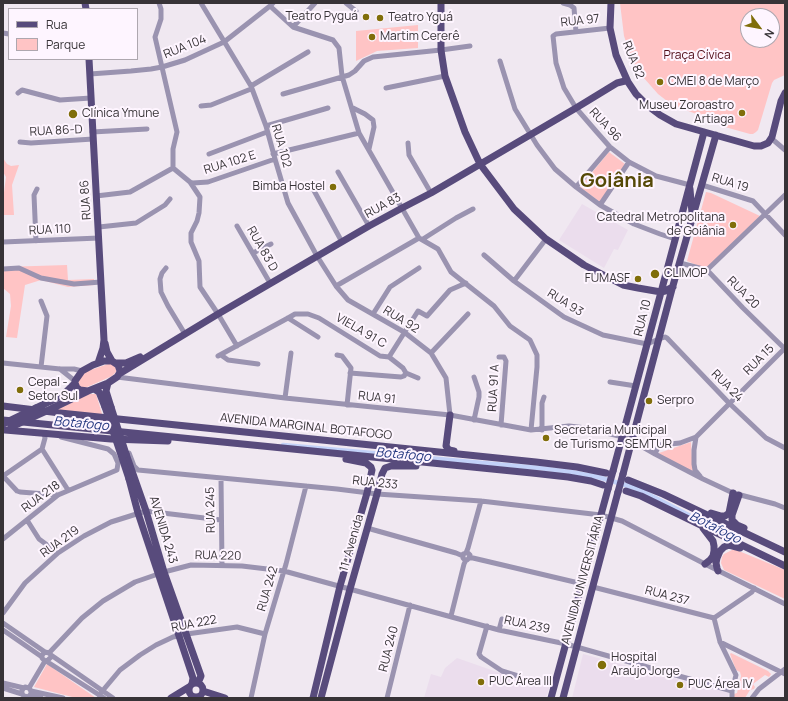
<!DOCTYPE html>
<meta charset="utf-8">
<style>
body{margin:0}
#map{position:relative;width:788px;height:701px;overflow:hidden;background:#f0e8f1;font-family:Manrope,sans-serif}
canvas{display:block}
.frame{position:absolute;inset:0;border:4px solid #373337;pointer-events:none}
.legend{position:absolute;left:8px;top:8px;width:130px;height:52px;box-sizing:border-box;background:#fef5ff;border:1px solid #aea7af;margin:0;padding:5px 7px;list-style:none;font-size:12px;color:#373337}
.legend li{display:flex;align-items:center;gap:8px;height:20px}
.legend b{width:20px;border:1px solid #aea7af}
.north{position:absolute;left:740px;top:8px;width:40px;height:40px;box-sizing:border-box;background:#fef5ff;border:1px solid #aea7af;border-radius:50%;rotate:122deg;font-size:11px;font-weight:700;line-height:16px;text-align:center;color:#373337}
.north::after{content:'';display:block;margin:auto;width:14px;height:18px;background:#806e0a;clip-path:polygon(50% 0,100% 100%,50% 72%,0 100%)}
</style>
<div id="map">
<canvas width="788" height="701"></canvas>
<div class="frame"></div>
<ul class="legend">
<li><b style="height:5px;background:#584b7c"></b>Rua</li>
<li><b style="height:11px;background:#ffc4c5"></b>Parque</li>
</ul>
<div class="north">N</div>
</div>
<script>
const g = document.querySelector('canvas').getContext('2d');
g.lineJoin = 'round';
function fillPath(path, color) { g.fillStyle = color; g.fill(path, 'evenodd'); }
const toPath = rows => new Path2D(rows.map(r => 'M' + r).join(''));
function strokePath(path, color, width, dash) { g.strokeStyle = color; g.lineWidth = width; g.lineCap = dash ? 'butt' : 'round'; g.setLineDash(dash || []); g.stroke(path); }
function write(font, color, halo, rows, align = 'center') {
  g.font = font + ' Manrope,sans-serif'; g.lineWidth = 4; g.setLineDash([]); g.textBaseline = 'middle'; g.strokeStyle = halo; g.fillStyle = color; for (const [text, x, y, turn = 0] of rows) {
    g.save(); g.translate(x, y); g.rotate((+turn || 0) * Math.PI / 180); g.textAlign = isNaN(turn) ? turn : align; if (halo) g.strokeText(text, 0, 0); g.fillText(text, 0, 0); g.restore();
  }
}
fillPath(toPath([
 [582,204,628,230,618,250,614,249,604,268,559,240],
 [583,654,729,693,728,698,572,698],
 [457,658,497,672,550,686,546,698,424,698,431,674,441,677,445,668]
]), '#ebdded');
fillPath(toPath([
 [620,3,785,3,785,75,774,80,772,83,758,130,756,132,753,134,750,134,725,127,720,124,699,115,675,106,667,101,658,94,643,77,633,62,624,36],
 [748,16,772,16,772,40,748,40],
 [418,25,418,48,377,51,356,61,356,31],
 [609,152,625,164,600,202,580,187],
 [3,158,7,164,11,166,19,165,12,185,14,215,3,215,3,200,6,177,3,172],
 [706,192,711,193,760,216,706,269,687,261],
 [67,265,68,280,94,279,95,285,68,287,41,280,25,285,17,338,6,337,11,306,10,294,3,288,3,267],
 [111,363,114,365,116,369,116,372,112,376,85,388,80,387,78,385,79,378,85,372],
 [89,394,96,394,103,417,55,411],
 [691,442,693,473,660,456,659,453],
 [734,549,785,570,785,599,724,570,721,563,722,557,724,554],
 [731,653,768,671,771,674,769,677,765,675,753,684,755,687,754,689,750,690,745,698,733,698,734,694,737,693,741,676,740,672,736,670,730,654],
 [47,664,96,698,76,698,34,687]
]), '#ffc4c5');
strokePath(toPath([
 [283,445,539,468,571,472,598,477,632,487,644,492,710,526]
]), '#c2d1f8', 4.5);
strokePath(toPath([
 [159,3,161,9,161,19,155,37,177,132,173,149,173,168,190,182,200,197,199,213,197,221,191,233,191,242,199,261,200,287,218,314,237,346],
 [201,3,251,86,266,126,275,159,288,203,317,256,336,286,348,300,404,332,431,353,446,378,450,415],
 [346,3,356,11],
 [563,3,570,5,574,8,576,32],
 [270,6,293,27,333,40,339,48,342,76,359,133,419,238,438,249,451,272,494,306,510,326,530,340,537,355,537,367,531,430],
 [293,27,315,3],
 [610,28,556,34,553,36,556,63,564,88,576,108,595,130,610,147,629,162,656,176,690,185],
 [3,33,9,34],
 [500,61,515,109,537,145,555,169,576,187,600,205,634,224,660,234,675,239],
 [90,74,131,71,151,69,162,67,185,60,224,42,270,6,273,3],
 [251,86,308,52],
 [386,88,445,76],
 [18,93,22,90,60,100,91,98],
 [283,94,349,75,355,71,364,61,373,57,441,50,470,46],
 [201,106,211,105,251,89],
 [353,108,365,114,373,120,374,127,369,149],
 [266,126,328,108],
 [92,132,147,129],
 [771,138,785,150],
 [20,142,31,143,93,139],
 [408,143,409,155,431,193],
 [209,154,267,132],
 [273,154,359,133],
 [338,172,369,226],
 [190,182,193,183,208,182,275,159],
 [702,185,753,201,785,235],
 [312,187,342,242],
 [576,187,610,147],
 [96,196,130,192,173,168],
 [600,205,629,162],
 [237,226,270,283],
 [99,227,136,223,165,205,170,199],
 [423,239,456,218,473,209],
 [36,241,34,195,37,189],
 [3,242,99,238],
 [253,253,271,244],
 [484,255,514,281,564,317,603,335,647,344,659,339,665,337,667,338,729,403,766,438,785,448],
 [680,263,707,270,743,308,785,349],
 [166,268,162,273,160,279,161,292,168,306,185,334],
 [3,269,19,268,41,278,74,284,101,282],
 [707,270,785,195],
 [514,281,546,239],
 [336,286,419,238],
 [373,314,390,287,419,268],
 [288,318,318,337],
 [431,353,468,314],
 [221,355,228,360,258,364],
 [337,355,342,356,351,368,347,405],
 [218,356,288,318,295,314,308,314,319,318,380,356,389,357,403,368,406,373,418,378],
 [389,357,418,311,427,316,450,290,466,283],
 [499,357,504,357,506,361,501,425],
 [3,363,60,369,74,369,82,371],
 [41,367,47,316,41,301],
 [60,369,75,381],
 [350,373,401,377,404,376,406,373],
 [117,377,285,398,450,415,531,430,569,426,586,428,627,438,655,454,703,479,733,493,775,504,785,508],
 [610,382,636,386],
 [285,398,291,353],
 [474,420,479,397,479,392,474,377],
 [542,430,542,403,544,397],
 [42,449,45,438,44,433,48,434],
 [42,449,68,490],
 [129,453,134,466,138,470,337,489,377,494,481,501,601,515,622,521,705,564,785,604],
 [655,454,659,445,680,443,696,437],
 [3,476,17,491,20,492,58,495],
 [3,476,42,449],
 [700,476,695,470,694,464,694,450,696,437,785,348],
 [221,478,222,566],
 [27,520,39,539,58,553],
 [367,528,456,553,463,556],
 [3,539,58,495,117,470,118,463,114,454,108,449,61,437],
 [466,553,468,548,481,501],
 [469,558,470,555,468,553,466,553,463,554,463,558,465,560,467,560,469,558,473,558,583,584],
 [593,587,714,618],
 [3,613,25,583,58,553,84,536,111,522,146,511,221,520],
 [451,616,464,564,466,560],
 [714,618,720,642,736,675,732,691,732,698],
 [714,618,752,592,754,588],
 [3,623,45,652,49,653,51,655,51,657,48,660,45,661,42,658,42,655,45,652],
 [487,626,479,654,481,657,502,671,518,676],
 [3,630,42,657],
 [499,630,502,619],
 [720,642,785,674],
 [49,653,82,618,103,601,135,582,164,572,191,565,242,566,284,571,499,630,566,644,732,691],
 [51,655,113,698],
 [46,661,104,698],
 [3,683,24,688],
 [3,688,22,694],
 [29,688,45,661],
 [31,691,63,698],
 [99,695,120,670,140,655,156,645,173,637,187,634,237,627,265,634],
 [24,696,28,697,31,694,31,691,29,688,25,687,22,690,22,694,24,696,24,698],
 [30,696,41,698],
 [251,698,265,634,286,564,306,486],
 [387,698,410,605],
 [752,698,759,689,785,669]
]), '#9a93b0', 5);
strokePath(toPath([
 [85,3,86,9],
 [441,3,441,50,445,76,465,132,480,164,514,209,546,239,584,265,623,285,638,288,661,292,665,291,673,287],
 [611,3,610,28,616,55,628,82,636,94,648,106,660,115,676,124,754,146,761,146,768,143,772,137,781,101,785,93],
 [89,59,104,340,103,348,98,363],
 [690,189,692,213],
 [105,343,107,352,112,361],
 [104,361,112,361,118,365,120,371,119,374,117,377,108,383,88,391,80,390,77,388,75,383,75,381,82,371,93,365,104,361],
 [116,363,126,363,140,357],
 [119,374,218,314,369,226,402,208,431,193,576,108,617,83,625,81,628,82],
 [108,383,106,391,111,407],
 [94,389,99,392,105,407],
 [3,406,60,413,536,462,577,467,606,473],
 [36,408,57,398,65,393,75,383],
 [53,408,88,391],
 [450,415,446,446,449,450,454,451],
 [3,420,532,473,568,477,591,481,603,485],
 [5,430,111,439,168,441],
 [126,454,146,511,164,572,201,676,198,683],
 [613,471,704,132],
 [623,474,672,289,716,135],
 [129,479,138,513,193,678,192,684],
 [628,480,663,494,785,552],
 [626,491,641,496,785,566],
 [739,495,732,515,732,520,737,525,744,528],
 [711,513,721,516,725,516,729,513,733,493],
 [703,528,713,541,714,546,714,551,713,556,710,560,705,564],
 [718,571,717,568,716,563,717,558,720,551,724,547,729,545,740,548],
 '189 690a7 7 0 1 1 14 0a7 7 0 1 1-14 0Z',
 [203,691,225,698],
 [171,698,189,687],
 [313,698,340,586,367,493,372,470,371,467,366,463,346,459],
 [321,698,350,589,377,494,382,474,385,468,391,466,416,466],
 [551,698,608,489],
 [563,698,618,492]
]), '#584b7c', 7);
strokePath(toPath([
 [105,407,129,479],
 [111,407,126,454],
 [3,424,36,408],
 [11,427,53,408],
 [608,489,613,471],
 [618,492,623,474]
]), '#584b7c', 7);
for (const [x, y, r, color] of [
 [366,17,4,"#806e0a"],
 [380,18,4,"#806e0a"],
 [372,37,4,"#806e0a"],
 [660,82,4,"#806e0a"],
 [742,113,4,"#806e0a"],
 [73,114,5,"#806e0a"],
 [333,187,4,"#806e0a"],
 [733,225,4,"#806e0a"],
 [655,274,5,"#806e0a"],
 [638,279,4,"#806e0a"],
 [20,390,4,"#806e0a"],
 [649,401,4,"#806e0a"],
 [546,438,4,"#806e0a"],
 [602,665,5,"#806e0a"],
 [481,682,4,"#806e0a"],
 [680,685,4,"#806e0a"]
]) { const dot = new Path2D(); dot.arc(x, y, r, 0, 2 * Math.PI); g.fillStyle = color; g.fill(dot); strokePath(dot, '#fef5ff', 1.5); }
write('12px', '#373337', '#fef5ff', [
 ["Teatro Pyguá",358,17,"right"],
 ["Teatro Yguá",388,18],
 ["Martim Cererê",380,37],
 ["CMEI 8 de Março",668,82],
 ["Museu Zoroastro",734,106,"right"],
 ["Artiaga",734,120,"right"],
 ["Clínica Ymune",82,114],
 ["Bimba Hostel",325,187,"right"],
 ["Catedral Metropolitana",725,218,"right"],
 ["de Goiânia",725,232,"right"],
 ["CLIMOP",664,274],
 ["FUMASF",630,279,"right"],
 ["Cepal -",28,383],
 ["Setor Sul",28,397],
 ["Serpro",657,401],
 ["Secretaria Municipal",554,431],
 ["de Turismo - SEMTUR",554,445],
 ["Hospital",611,658],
 ["Araújo Jorge",611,672],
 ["PUC Área III",489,682],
 ["PUC Área IV",688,685]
], 'left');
write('12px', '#373337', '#fef5ff', [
 ["RUA 97",580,21,-6],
 ["RUA 104",185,47,-22],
 ["RUA 82",633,60,68],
 ["RUA 96",605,125,47],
 ["RUA 86-D",56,131,-3],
 ["RUA 102",281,146,74],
 ["RUA 102 E",230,163,-17],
 ["RUA 19",730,183,17],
 ["RUA 86",86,200,-94],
 ["RUA 83",383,206,-29],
 ["RUA 110",50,230,-3],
 ["RUA 83 D",262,249,60],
 ["RUA 20",743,293,45],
 ["RUA 93",565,303,32],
 ["RUA 10",643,318,-76],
 ["RUA 92",401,320,32],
 ["VIELA 91 C",361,331,30],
 ["RUA 15",759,360,-45],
 ["RUA 24",727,386,45],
 ["RUA 91 A",494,388,-87],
 ["RUA 91",377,398,6],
 ["AVENIDA MARGINAL BOTAFOGO",306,427,6],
 ["RUA 233",375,483,6],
 ["RUA 218",41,497,-36],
 ["RUA 245",211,510,-91],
 ["AVENIDA 243",163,530,73],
 ["RUA 219",60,542,-36],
 ["11ª Avenida",352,543,-74],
 ["RUA 220",218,556,1],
 ["AVENIDA UNIVERSITÁRIA",583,580,-75],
 ["RUA 242",268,589,-74],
 ["RUA 237",667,596,15],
 ["RUA 222",194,624,-11],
 ["RUA 239",527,625,12],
 ["RUA 240",389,649,-76]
]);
write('12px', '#500c18', '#fef5ff', [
 ["Praça Cívica",697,56]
]);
write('italic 13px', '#253981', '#fef5ff', [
 ["Botafogo",81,424,5],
 ["Botafogo",403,455,5],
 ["Botafogo",715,528,27]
]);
write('bold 20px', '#554907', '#fef5ff', [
 ["Goiânia",617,181]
]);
</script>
